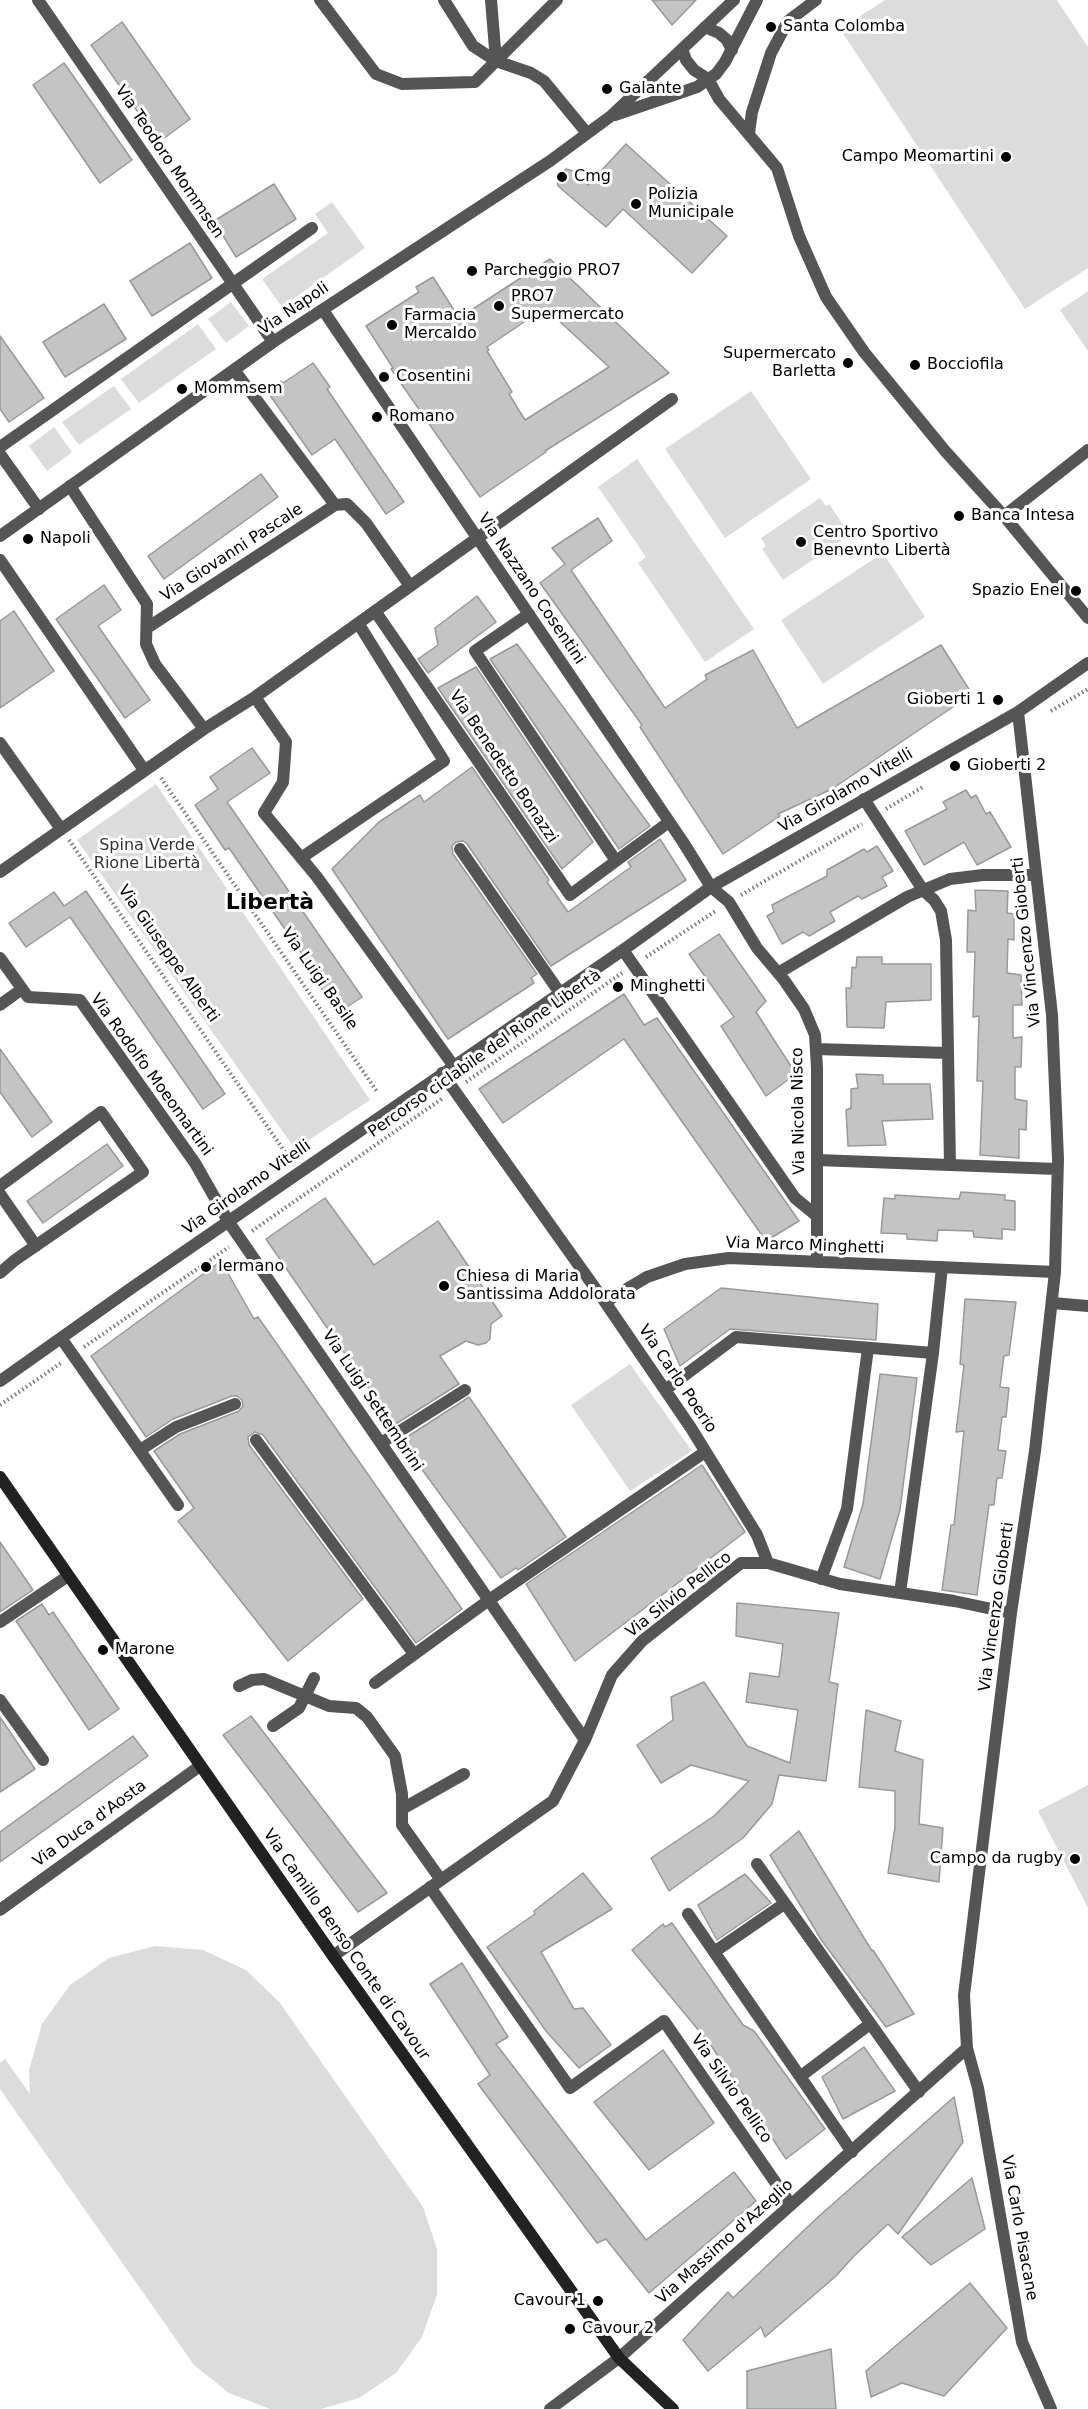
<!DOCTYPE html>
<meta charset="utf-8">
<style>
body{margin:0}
canvas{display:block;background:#fff}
</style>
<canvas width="1088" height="2409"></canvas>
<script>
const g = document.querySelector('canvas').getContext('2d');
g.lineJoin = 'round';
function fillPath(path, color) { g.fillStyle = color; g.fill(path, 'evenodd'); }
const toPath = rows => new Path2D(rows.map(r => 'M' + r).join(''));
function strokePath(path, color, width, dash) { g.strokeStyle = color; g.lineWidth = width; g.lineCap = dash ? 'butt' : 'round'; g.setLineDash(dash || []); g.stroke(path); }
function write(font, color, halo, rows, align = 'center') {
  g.font = font + ' "DejaVu Sans",sans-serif'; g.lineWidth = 6; g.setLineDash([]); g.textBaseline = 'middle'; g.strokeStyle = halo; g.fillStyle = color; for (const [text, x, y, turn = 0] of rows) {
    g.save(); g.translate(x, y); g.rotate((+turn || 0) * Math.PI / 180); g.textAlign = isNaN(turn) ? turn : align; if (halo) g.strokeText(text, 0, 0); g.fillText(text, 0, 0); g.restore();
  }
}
fillPath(toPath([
 [885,0,1057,0,1088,47,1088,268,1025,309,840,29],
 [332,202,365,248,282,307,262,279,328,233,315,214],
 [1088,291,1088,351,1060,310],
 [231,302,249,326,226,343,208,319],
 [198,324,216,349,139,403,121,379],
 [114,386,131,409,79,445,62,422],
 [751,391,811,479,725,538,665,449],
 [54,427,72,452,47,471,29,446],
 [637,459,754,629,705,662,638,563,646,557,598,487],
 [820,498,826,506,829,504,850,535,783,580,762,549,766,546,761,538],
 [883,553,925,617,823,684,781,620],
 [156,784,370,1100,295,1149,77,840],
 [630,1364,692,1451,630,1491,571,1405],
 [1088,1785,1088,1908,1038,1811],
 [155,1946,203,1950,246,1970,280,2003,423,2207,437,2249,437,2294,422,2337,396,2373,359,2398,321,2409,270,2409,229,2393,194,2365,0,2089,0,2063,5,2059,30,2094,29,2070,42,2024,70,1985,109,1958]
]), '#dcdcdc');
const building = toPath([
 [652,0,696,0,672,25,652,0],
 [122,22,190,119,159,142,91,45,122,22],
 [64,63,132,160,100,183,33,85,64,63],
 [626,144,727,236,692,273,623,209,606,227,558,186,557,176,566,169,573,171,588,185,626,144],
 [274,184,296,219,236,257,214,221,274,184],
 [190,243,212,278,152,316,130,281,190,243],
 [550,259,669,373,545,451,546,452,480,497,391,369,393,368,366,326,419,292,416,287,433,277,459,318,550,259],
 [545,308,609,367,525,420,509,394,512,392,487,351,489,350,487,347,545,308],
 [104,304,126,339,65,377,43,342,104,304],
 [0,336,44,398,9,422,0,409,0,336],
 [313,363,330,387,327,389,404,502,386,514,335,439,312,455,267,391,281,381,283,383,313,363],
 [261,474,278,497,164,579,148,556,261,474],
 [598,518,612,541,571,570,665,708,707,679,705,675,753,650,797,728,941,645,972,694,832,789,778,814,780,816,723,854,640,727,642,725,540,583,565,564,552,548,598,518],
 [104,585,121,610,98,626,150,700,125,718,56,619,104,585],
 [477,596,496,622,428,673,418,659,438,645,435,628,477,596],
 [14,611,54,671,0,708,0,621,14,611],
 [517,644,650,826,619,849,490,659,517,644],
 [476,667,593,842,562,869,438,688,476,667],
 [252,748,270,773,227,802,362,997,338,1013,310,972,313,970,229,848,225,850,195,805,218,789,210,777,252,748],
 [472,767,549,880,547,882,568,912,631,867,628,862,660,839,686,880,551,966,467,844,463,841,456,842,452,846,453,854,537,974,531,978,534,983,448,1039,332,869,379,822,420,795,424,802,472,767],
 [966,790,971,798,976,795,986,814,990,812,1011,847,977,865,964,842,924,865,905,831,947,809,943,802,966,790],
 [877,846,893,871,882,877,887,886,862,899,858,896,830,912,835,921,809,936,803,932,782,944,767,916,774,912,772,905,827,876,827,870,864,849,867,852,877,846],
 [975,890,1008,891,1007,913,1014,914,1014,940,1008,939,1007,973,1021,975,1022,1005,1013,1005,1013,1038,1022,1037,1021,1067,1015,1067,1015,1099,1027,1101,1026,1130,1019,1129,1019,1158,980,1155,983,1081,977,1081,979,1016,973,1017,975,952,967,952,968,910,976,911,975,890],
 [86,891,225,1094,203,1109,70,917,26,947,9,923,54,892,64,906,86,891],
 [719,934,766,1001,756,1012,796,1074,766,1096,721,1026,734,1017,689,954,719,934],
 [857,957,882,957,882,964,931,964,931,1000,886,1002,884,1028,847,1027,846,988,851,988,852,967,856,968,857,957],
 [624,994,644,1025,657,1018,799,1221,766,1241,624,1039,503,1123,479,1089,624,994],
 [0,1049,52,1122,32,1137,0,1092,0,1049],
 [856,1074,883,1075,883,1084,930,1084,933,1119,882,1121,886,1145,848,1146,846,1110,851,1108,851,1089,858,1088,856,1074],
 [107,1144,123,1166,43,1223,27,1201,107,1144],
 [961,1192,1005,1195,1005,1200,1015,1201,1015,1230,1002,1229,1002,1239,974,1237,973,1231,938,1230,937,1241,907,1239,907,1234,881,1233,884,1198,895,1199,895,1195,959,1199,961,1192],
 [325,1198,374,1265,438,1221,502,1316,491,1324,490,1339,486,1343,478,1345,466,1341,440,1356,459,1384,394,1425,266,1239,325,1198],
 [221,1261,254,1319,258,1317,462,1609,416,1643,263,1435,255,1432,248,1437,249,1445,363,1599,288,1661,178,1521,194,1508,154,1451,180,1434,239,1411,243,1406,242,1400,237,1396,232,1396,173,1419,146,1437,91,1356,221,1261],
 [721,1288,878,1304,876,1340,730,1329,680,1366,664,1329,721,1288],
 [965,1299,1016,1302,1009,1355,1004,1356,1000,1387,1009,1388,1006,1417,1002,1417,998,1450,1006,1451,1002,1478,997,1478,994,1505,989,1505,977,1595,942,1590,951,1525,954,1525,964,1431,956,1432,964,1365,960,1364,965,1299],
 [880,1374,917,1378,900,1510,880,1579,844,1567,863,1504,880,1374],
 [469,1397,566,1537,518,1570,516,1568,501,1578,405,1446,408,1445,404,1439,469,1397],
 [702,1465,745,1532,575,1661,526,1584,702,1465],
 [0,1542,33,1590,0,1612,0,1542],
 [737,1603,839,1613,829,1682,838,1684,826,1781,779,1775,772,1804,743,1838,669,1891,651,1858,714,1816,749,1781,691,1765,661,1783,637,1745,673,1720,671,1697,704,1682,747,1746,790,1763,798,1710,746,1702,750,1673,779,1677,783,1644,736,1636,737,1603],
 [42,1604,49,1615,53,1612,119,1709,89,1730,16,1621,42,1604],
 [866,1710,901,1721,895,1751,923,1760,919,1824,943,1828,939,1882,888,1873,895,1827,895,1791,859,1787,866,1710],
 [251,1716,387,1893,358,1912,223,1735,251,1716],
 [0,1717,35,1769,0,1792,0,1717],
 [133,1736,148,1756,0,1862,0,1832,133,1736],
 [799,1831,872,1951,873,1950,914,2014,886,2027,822,1941,770,1855,799,1831],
 [583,1873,612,1909,541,1952,574,2009,583,2008,611,2045,579,2068,546,2031,487,1947,535,1914,534,1911,583,1873],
 [745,1874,771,1903,717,1940,698,1905,745,1874],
 [672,1923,743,2025,754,2031,825,2129,786,2159,710,2044,632,1950,663,1924,665,1927,672,1923],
 [462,1963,508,2037,496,2044,646,2240,734,2172,756,2201,649,2293,606,2239,597,2243,478,2084,490,2075,430,1984,462,1963],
 [864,2047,895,2091,843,2119,822,2077,864,2047],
 [663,2050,714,2123,649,2170,594,2102,663,2050],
 [954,2097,963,2142,898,2234,888,2224,854,2256,836,2276,765,2337,761,2327,708,2371,683,2340,728,2292,733,2298,818,2217,954,2097],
 [972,2178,985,2229,931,2265,902,2237,972,2178],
 [970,2283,1007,2328,944,2396,902,2383,871,2397,866,2371,970,2283],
 [831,2349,836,2409,747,2409,747,2371,831,2349]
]);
fillPath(building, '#c4c4c4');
strokePath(building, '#999', 1.5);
strokePath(toPath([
 [1051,711,1088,689],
 [161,778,378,1093],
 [886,809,923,787],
 [69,840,287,1155],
 [741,895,862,824],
 [646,957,717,910],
 [466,1082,622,973],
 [252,1231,443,1098],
 [84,1347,229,1247],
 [0,1405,61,1363]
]), '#777', 4, [1.5, 3]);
strokePath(toPath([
 [375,1683,489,1600,705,1452]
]), '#555', 12);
strokePath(toPath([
 [0,560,144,770],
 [0,743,61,829],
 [1052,1303,1088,1306]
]), '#555', 12);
strokePath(toPath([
 [38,0,273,342],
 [320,0,376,74,402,84,475,82,557,0],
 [444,0,473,46,496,61,531,73,544,81,586,132],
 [491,0,496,61],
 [708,79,719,99,777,168,799,236,826,297,864,352,946,452,1004,516,1088,618],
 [749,133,752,112,771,53,788,21,816,0],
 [323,310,683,842,711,887,729,902,757,948,784,980,804,1009,815,1035,817,1068,817,1262],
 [235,371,335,505],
 [0,447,312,228],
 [0,454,39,509],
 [70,486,147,604,146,644,155,664,204,729],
 [1004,516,1088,450],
 [375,611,570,895,616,861],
 [529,614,475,651,616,861,669,822],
 [147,628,335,505,347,504,366,523,410,586],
 [255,697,286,742,283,782,264,813,317,877,453,1065],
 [1018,712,1052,1015,1058,1159,1055,1272,1035,1451,1011,1613,964,1995,967,2048,978,2088,1022,2342,1051,2409],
 [864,799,923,890,934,900,941,911,946,940,950,1165],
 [460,849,560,993],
 [301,858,444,761,358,623],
 [0,872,204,729,255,697,672,399],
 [623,950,795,1198,817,1216],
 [0,958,28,997,80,1000,195,1163,228,1221,585,1740],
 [778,973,907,897,950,879,983,875,1036,875],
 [0,1005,22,989],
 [816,1049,948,1053],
 [442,1073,605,1302,691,1428,757,1535,768,1563],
 [817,1160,1057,1169],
 [0,1186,101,1112,143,1172,15,1260,0,1273],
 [0,1194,36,1246],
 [605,1302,647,1277,685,1264,729,1258,1055,1272],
 [61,1338,178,1505],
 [0,1381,133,1287,623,950,711,887,1018,712,1088,663],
 [665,1390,736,1337,933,1353],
 [256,1440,414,1654],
 [381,1443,465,1390],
 [140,1450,176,1427,235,1404],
 [821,1579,847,1509,868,1348],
 [900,1593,933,1353,942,1267],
 [0,1622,68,1576],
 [239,1686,252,1680,264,1679,329,1706,356,1708,367,1717,395,1756,402,1794,402,1825,441,1880],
 [0,1700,43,1760],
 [273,1726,299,1708,314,1678],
 [402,1809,464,1774],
 [757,1864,919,2092],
 [430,1887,570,2088,664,2021,791,2205],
 [0,1910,200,1766],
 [688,1914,852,2152],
 [714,1952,784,1904],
 [333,1956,553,1801,585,1740,612,1675,642,1641,741,1563,768,1563,840,1584,954,1601,1011,1613],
 [801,2076,870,2024],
 [550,2409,619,2358,967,2048]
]), '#555', 12);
strokePath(toPath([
 [705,27,719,33,727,40,732,50],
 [682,49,686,60,694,70,708,79],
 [615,115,697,87,716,74,725,62,757,0],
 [0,536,273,342,550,161,611,116,734,0]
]), '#555', 12);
strokePath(toPath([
 [0,1477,333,1956,619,2358,673,2409]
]), '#222', 12);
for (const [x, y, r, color] of [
 [771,27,6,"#000"],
 [607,89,6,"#000"],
 [1006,157,6,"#000"],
 [562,177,6,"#000"],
 [636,204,6,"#000"],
 [472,271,6,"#000"],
 [499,306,6,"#000"],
 [392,325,6,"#000"],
 [848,363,6,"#000"],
 [915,365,6,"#000"],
 [384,377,6,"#000"],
 [182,389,6,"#000"],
 [377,417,6,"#000"],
 [959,516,6,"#000"],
 [28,539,6,"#000"],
 [801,542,6,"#000"],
 [1076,591,6,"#000"],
 [998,700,6,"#000"],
 [955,766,6,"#000"],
 [618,987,6,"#000"],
 [206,1267,6,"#000"],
 [444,1286,6,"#000"],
 [103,1650,6,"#000"],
 [1075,1859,6,"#000"],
 [598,2301,6,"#000"],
 [570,2329,6,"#000"]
]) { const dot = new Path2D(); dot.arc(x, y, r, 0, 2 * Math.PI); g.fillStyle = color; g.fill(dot); strokePath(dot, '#fff', 2); }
write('16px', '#000', '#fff', [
 ["Santa Colomba",783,27],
 ["Galante",619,89],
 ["Campo Meomartini",994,157,"right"],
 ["Cmg",574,177],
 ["Polizia",648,195],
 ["Municipale",648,213],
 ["Parcheggio PRO7",484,271],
 ["PRO7",511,297],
 ["Supermercato",511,315],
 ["Farmacia",404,316],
 ["Mercaldo",404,334],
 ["Supermercato",836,354,"right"],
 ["Barletta",836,372,"right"],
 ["Bocciofila",927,365],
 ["Cosentini",396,377],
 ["Mommsem",194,389],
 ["Romano",389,417],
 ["Banca Intesa",971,516],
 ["Centro Sportivo",813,533],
 ["Benevnto Libertà",813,551],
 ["Napoli",40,539],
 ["Spazio Enel",1064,591,"right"],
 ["Gioberti 1",986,700,"right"],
 ["Gioberti 2",967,766],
 ["Minghetti",630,987],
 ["Iermano",218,1267],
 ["Chiesa di Maria",456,1277],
 ["Santissima Addolorata",456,1295],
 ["Marone",115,1650],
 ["Campo da rugby",1063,1859,"right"],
 ["Cavour 1",586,2301,"right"],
 ["Cavour 2",582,2329]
], 'left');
write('16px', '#000', '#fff', [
 ["Via Teodoro Mommsen",169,162,56],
 ["Via Napoli",294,309,-34],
 ["Via Giovanni Pascale",232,553,-33],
 ["Via Nazzano Cosentini",531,589,56],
 ["Via Benedetto Bonazzi",503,767,56],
 ["Via Girolamo Vitelli",846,791,-30],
 ["Via Vincenzo Gioberti",1027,942,-96],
 ["Via Giuseppe Alberti",168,954,55],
 ["Via Luigi Basile",319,979,55],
 ["Percorso ciclabile del Rione Libertà",485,1054,-35],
 ["Via Rodolfo Moeomartini",151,1075,54],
 ["Via Nicola Nisco",799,1111,-91],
 ["Via Girolamo Vitelli",247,1188,-35],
 ["Via Marco Minghetti",805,1246,2],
 ["Via Carlo Poerio",677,1379,56],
 ["Via Luigi Settembrini",372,1401,56],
 ["Via Silvio Pellico",679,1595,-38],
 ["Via Vincenzo Gioberti",997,1607,-82],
 ["Via Duca d'Aosta",90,1824,-36],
 ["Via Camillo Benso Conte di Cavour",346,1945,55],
 ["Via Silvio Pellico",731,2089,55],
 ["Via Carlo Pisacane",1019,2228,80],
 ["Via Massimo d'Azeglio",725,2242,-42]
]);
write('16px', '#333', '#fff', [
 ["Spina Verde",147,846],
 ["Rione Libertà",147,864]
]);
write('bold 22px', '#000', '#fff', [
 ["Libertà",270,903]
]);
</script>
